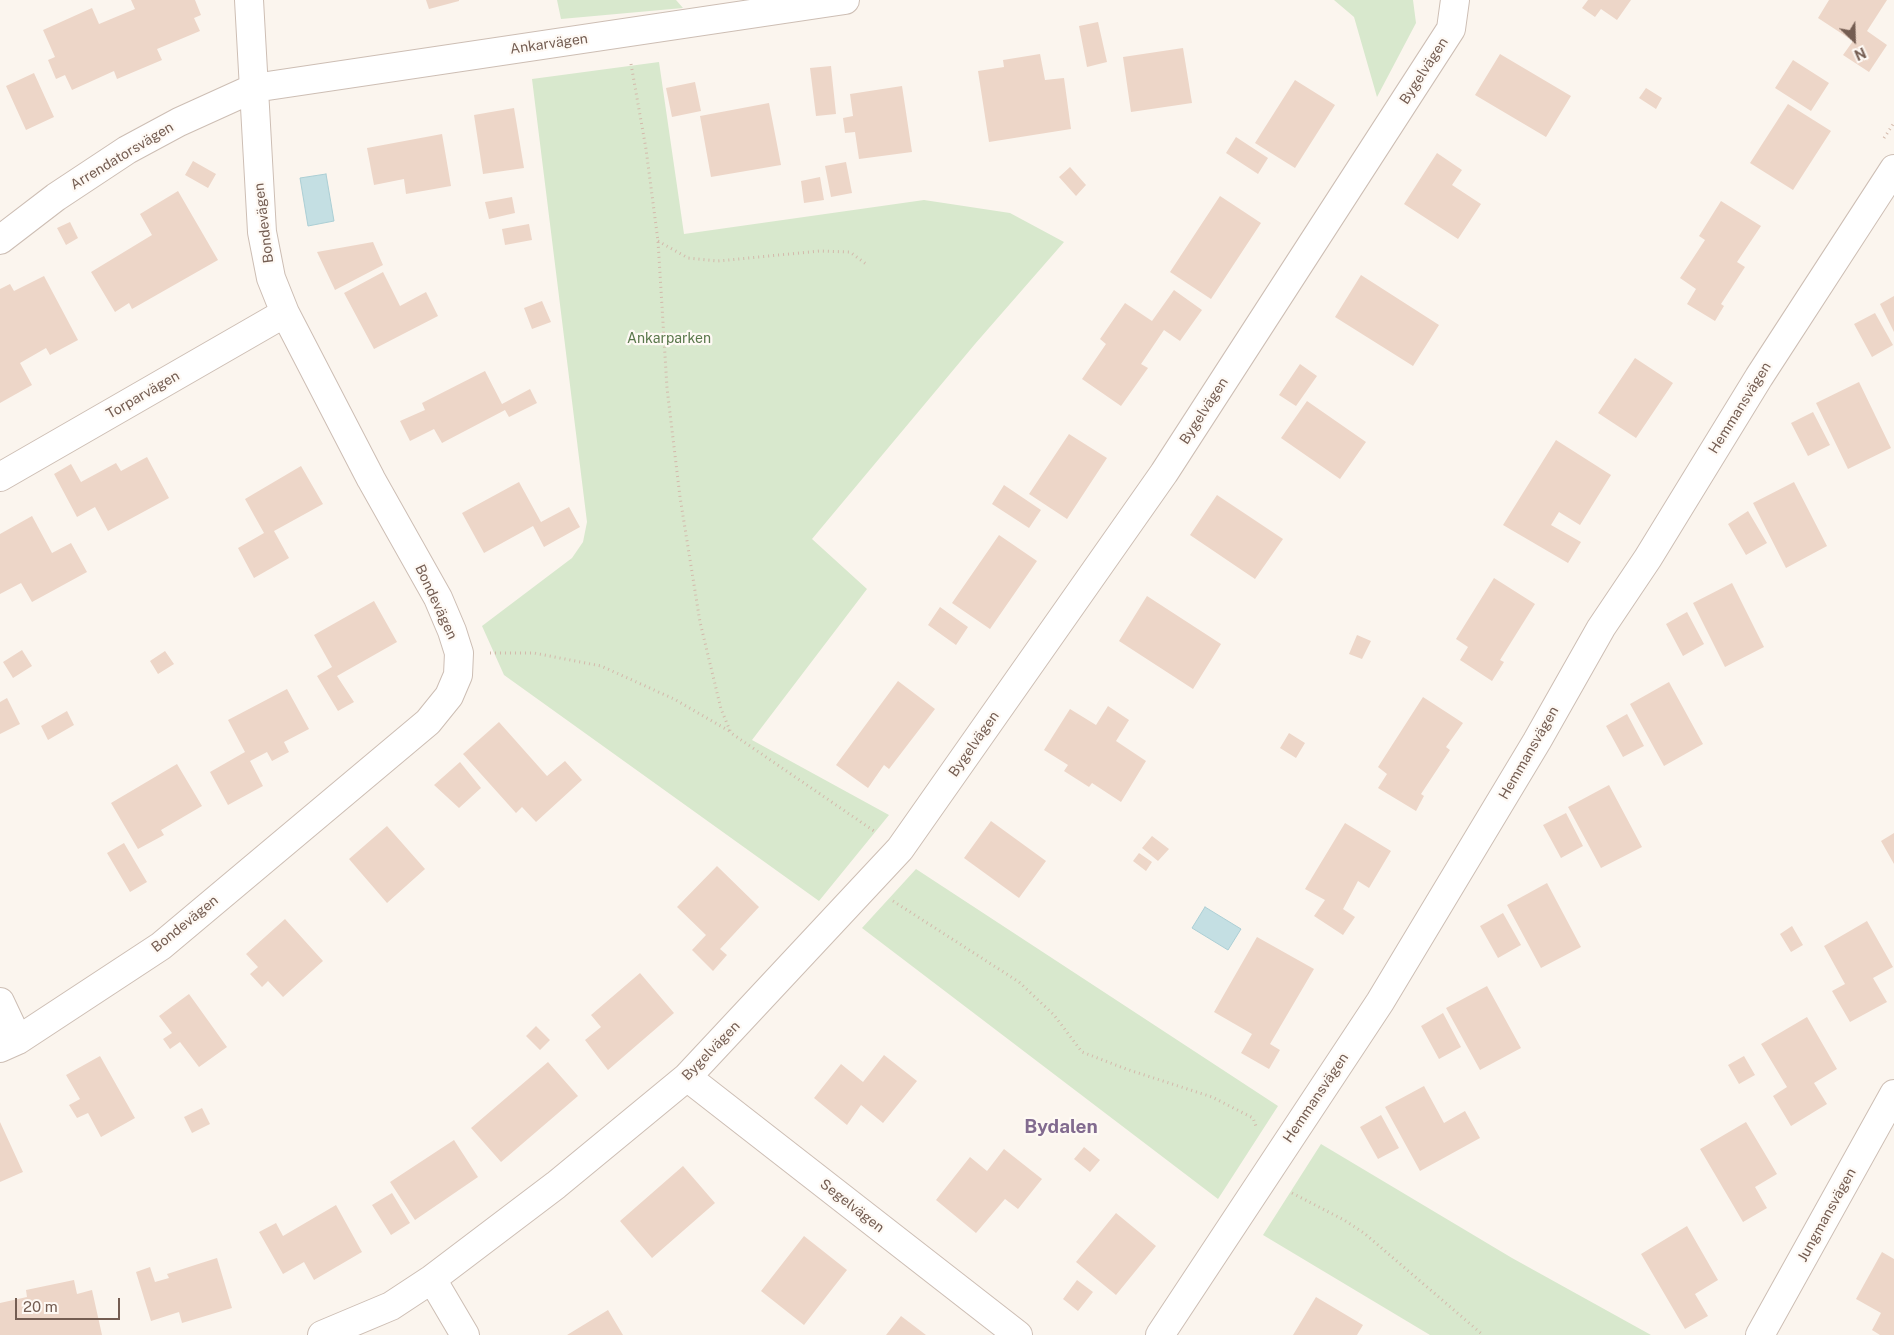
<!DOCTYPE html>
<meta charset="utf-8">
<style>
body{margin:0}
#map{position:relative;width:1894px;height:1335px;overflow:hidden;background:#fbf5ee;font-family:"Public Sans",sans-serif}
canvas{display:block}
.north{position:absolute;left:1829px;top:15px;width:50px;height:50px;-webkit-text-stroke:4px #fef9f4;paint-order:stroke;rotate:156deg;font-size:14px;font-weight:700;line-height:20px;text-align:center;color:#745d52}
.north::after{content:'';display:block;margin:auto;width:18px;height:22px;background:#745d52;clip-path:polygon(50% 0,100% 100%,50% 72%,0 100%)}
.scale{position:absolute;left:15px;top:1298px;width:105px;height:22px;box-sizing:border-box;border:2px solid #745d52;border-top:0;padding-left:6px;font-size:15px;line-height:18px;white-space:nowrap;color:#745d52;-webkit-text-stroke:4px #fef9f4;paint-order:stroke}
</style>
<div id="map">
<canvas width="1894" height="1335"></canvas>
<div class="north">N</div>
<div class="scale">20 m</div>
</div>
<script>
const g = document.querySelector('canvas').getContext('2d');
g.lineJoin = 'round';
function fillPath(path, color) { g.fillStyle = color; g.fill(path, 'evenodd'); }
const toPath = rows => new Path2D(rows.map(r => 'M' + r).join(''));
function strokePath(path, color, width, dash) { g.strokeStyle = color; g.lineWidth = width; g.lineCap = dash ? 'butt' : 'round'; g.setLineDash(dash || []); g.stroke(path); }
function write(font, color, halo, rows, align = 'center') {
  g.font = font + ' "Public Sans",sans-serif'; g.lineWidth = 4.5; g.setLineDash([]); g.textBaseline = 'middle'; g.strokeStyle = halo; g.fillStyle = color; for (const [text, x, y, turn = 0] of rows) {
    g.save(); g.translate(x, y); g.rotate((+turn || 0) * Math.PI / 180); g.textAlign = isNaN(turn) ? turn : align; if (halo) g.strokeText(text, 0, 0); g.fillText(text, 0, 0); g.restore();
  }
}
fillPath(toPath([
 [557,0,676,0,683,8,561,19],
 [1334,0,1413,0,1416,23,1377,97,1354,17],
 [659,62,684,234,924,200,1010,213,1064,242,975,344,812,539,867,589,752,740,889,815,819,901,504,675,482,626,572,558,583,542,587,522,532,79],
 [916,869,1278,1106,1218,1199,862,928],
 [1321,1144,1512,1258,1651,1335,1430,1335,1263,1235]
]), '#d8e8cd');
const water = toPath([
 [326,174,334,221,308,226,300,178,326,174],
 [1205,907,1241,929,1228,950,1192,928,1205,907]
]);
fillPath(water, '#c4dfe3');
strokePath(water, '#abced4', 1);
fillPath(toPath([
 [131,0,195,0,201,15,194,18,200,31,157,49,162,60,117,79,114,71,72,90,65,75,56,79,48,60,55,57,43,30,92,8,99,24,135,9],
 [426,0,459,0,459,1,429,9],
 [1588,0,1631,0,1617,20,1601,9,1595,17,1582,8],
 [1829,0,1887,0,1867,31,1887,45,1869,72,1843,55,1853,41,1818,18],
 [1098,22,1107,62,1087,67,1079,26],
 [1183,48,1192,103,1131,112,1123,57],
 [1040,54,1045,80,1064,78,1071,129,989,142,978,71,1004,67,1003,60],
 [1500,54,1571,96,1546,137,1475,95],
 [1793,60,1829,83,1811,111,1775,88],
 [831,66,836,114,816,116,810,68],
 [34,73,54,117,26,130,6,86],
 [1295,80,1335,105,1295,168,1255,143],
 [695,82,701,111,672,117,666,88],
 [902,86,912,152,859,159,855,132,845,133,843,118,853,116,850,94],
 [1646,88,1662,98,1656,109,1639,98],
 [769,103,781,165,711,177,700,116],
 [1788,104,1831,131,1793,190,1750,163],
 [514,108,524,168,483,174,474,115],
 [442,134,451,186,406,194,404,179,374,185,367,148],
 [1236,137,1268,158,1258,174,1226,153],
 [1437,153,1462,170,1452,185,1481,204,1458,239,1404,204],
 [193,161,216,174,208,188,185,175],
 [846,162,852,193,831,197,825,166],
 [1070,167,1086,185,1076,196,1059,177],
 [820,177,824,200,804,203,801,181],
 [178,191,218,260,132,309,129,303,115,312,91,272,152,235,140,214],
 [1220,196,1261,223,1211,299,1170,272],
 [512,197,515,213,489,219,485,202],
 [1721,201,1761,226,1737,262,1745,267,1721,304,1724,306,1715,321,1687,304,1696,289,1680,278,1705,240,1699,236],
 [70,222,78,238,66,245,57,228],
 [529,224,532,240,505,245,502,229],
 [373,242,383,265,335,290,317,252],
 [383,272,400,306,426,292,438,316,374,349,344,293],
 [1361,275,1439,325,1413,366,1335,317],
 [44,276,78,340,50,355,46,348,20,363,32,385,0,403,0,289,10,284,14,291],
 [1174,290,1202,310,1180,341,1164,330,1141,364,1148,368,1121,406,1082,379,1106,344,1100,339,1125,303,1152,321],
 [1894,296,1894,332,1880,304],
 [542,301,551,322,532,329,524,308],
 [1875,313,1893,345,1872,357,1854,324],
 [1635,358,1673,383,1636,438,1598,413],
 [1300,364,1317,376,1296,406,1279,395],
 [485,371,502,404,530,389,537,403,509,417,505,410,442,443,434,429,410,441,400,421,425,410,422,403],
 [1859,382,1891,448,1848,469,1816,403],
 [1307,401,1366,442,1340,479,1281,438],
 [1813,412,1830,445,1808,456,1791,423],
 [1069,434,1107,458,1067,519,1029,494],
 [1556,440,1611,475,1580,525,1559,512,1551,525,1581,542,1568,563,1503,525],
 [147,457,169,498,108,531,95,507,77,517,54,474,71,464,81,482,116,463,121,471],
 [301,466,323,504,274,531,289,558,254,578,238,548,264,533,245,499],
 [519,482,541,522,569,507,580,527,544,547,533,526,484,553,462,513],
 [1794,482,1827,546,1786,568,1753,503],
 [1004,485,1041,510,1029,528,992,504],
 [1217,495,1283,539,1255,579,1190,535],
 [1748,511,1767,543,1746,555,1728,524],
 [32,516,52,553,71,543,87,572,32,602,21,583,0,594,0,534],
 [999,535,1037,561,990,629,952,603],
 [1494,578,1535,604,1500,660,1504,662,1492,681,1460,660,1468,647,1456,639],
 [1732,583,1764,647,1725,667,1693,603],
 [1147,596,1221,644,1193,689,1119,641],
 [374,601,397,642,337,676,354,702,338,711,317,676,332,667,314,635],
 [940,607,968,627,956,645,928,625],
 [1687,612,1704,644,1683,656,1666,624],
 [1357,635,1371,641,1362,659,1349,654],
 [22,650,32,666,13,678,3,662],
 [165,651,174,664,158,674,150,661],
 [898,681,935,709,889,769,884,765,868,788,836,765],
 [1669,682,1703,744,1664,766,1630,704],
 [287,689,309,729,284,742,289,752,272,761,267,752,250,761,263,786,228,805,210,772,245,752,228,720],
 [1423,697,1463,723,1446,747,1450,750,1421,794,1424,796,1416,811,1378,788,1387,774,1378,767],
 [7,698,20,724,0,734,0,702],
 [1108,706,1129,720,1116,741,1146,761,1121,802,1092,783,1089,787,1064,771,1068,765,1044,750,1070,709,1096,725],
 [67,711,74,725,48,740,41,726],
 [1627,714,1644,746,1623,757,1606,726],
 [499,722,547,776,565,761,582,780,536,822,522,807,516,813,463,754],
 [1289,733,1305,743,1296,758,1280,748],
 [460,762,481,788,459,808,434,785],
 [177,764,202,806,161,830,164,835,138,849,111,803],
 [1609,785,1642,847,1601,868,1568,807],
 [1566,813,1583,846,1561,858,1543,825],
 [991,821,1046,861,1019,898,964,858],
 [1345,823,1391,851,1369,888,1358,881,1343,909,1355,917,1343,935,1314,916,1325,900,1305,889],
 [387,826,425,869,387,903,349,859],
 [1894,833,1894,864,1881,841],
 [1152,836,1169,849,1158,861,1142,848],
 [124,843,147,882,130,892,107,853],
 [1139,853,1152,862,1146,871,1133,861],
 [717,866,759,907,720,949,727,955,713,971,692,950,706,935,677,907],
 [1547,883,1581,947,1541,968,1507,905],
 [1503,913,1521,945,1498,958,1480,926],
 [285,919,323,961,283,997,268,981,262,987,250,974,258,967,246,954],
 [1867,921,1893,967,1873,978,1887,1002,1850,1022,1832,991,1845,984,1824,946],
 [1792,926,1803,945,1791,952,1780,934],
 [1257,937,1314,969,1270,1044,1280,1050,1269,1069,1241,1053,1252,1034,1214,1012],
 [640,973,674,1013,608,1070,585,1040,601,1027,591,1015],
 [1487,986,1521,1048,1480,1070,1446,1008],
 [189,994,227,1047,199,1067,180,1042,170,1049,163,1039,172,1033,159,1016],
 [1443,1013,1461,1047,1439,1059,1421,1026],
 [1807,1017,1837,1069,1814,1083,1827,1104,1791,1126,1773,1096,1787,1087,1761,1044],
 [536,1026,550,1040,540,1050,526,1036],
 [884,1055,917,1081,883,1123,861,1105,847,1125,814,1098,841,1064,863,1082],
 [100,1056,135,1118,101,1137,88,1113,77,1118,69,1105,80,1099,66,1075],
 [1744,1056,1755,1075,1739,1084,1728,1065],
 [548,1062,578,1096,501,1162,471,1128],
 [1424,1086,1444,1123,1465,1111,1480,1138,1420,1171,1385,1107],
 [202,1108,210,1124,192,1133,184,1117],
 [1381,1115,1399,1148,1378,1159,1360,1127],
 [0,1122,23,1172,0,1182],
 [1746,1122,1777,1174,1755,1187,1767,1208,1743,1222,1700,1149],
 [454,1140,478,1177,415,1220,390,1182],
 [1084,1147,1100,1160,1090,1172,1074,1159],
 [1004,1149,1042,1179,1018,1209,1005,1199,976,1233,936,1200,970,1157,987,1171],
 [683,1166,715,1203,652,1258,620,1221],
 [392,1193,410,1223,391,1235,372,1205],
 [336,1205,362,1252,314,1280,304,1262,283,1274,259,1232,276,1223,283,1236],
 [1116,1213,1156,1246,1116,1295,1076,1262],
 [1687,1226,1718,1280,1695,1294,1708,1316,1685,1329,1641,1254],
 [804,1236,847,1270,804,1325,761,1291],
 [1882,1252,1894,1259,1894,1335,1880,1335,1872,1330,1881,1313,1856,1299],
 [217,1258,232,1308,182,1323,179,1312,151,1321,136,1272,150,1267,155,1282,169,1278,167,1274],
 [74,1280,77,1294,92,1290,102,1335,0,1335,0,1303,27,1297,26,1290],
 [1077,1280,1093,1292,1078,1311,1063,1299],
 [1316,1297,1363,1325,1357,1335,1293,1335],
 [608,1310,623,1335,567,1335],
 [901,1316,926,1335,886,1335]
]), '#edd6c8');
const minor = toPath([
 [0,240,56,197,127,150,179,122,254,88,845,0],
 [0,477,285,313],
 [0,1002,18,1040],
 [0,1048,18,1040,161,946,428,722,449,696,458,675,459,653,452,631,438,598,371,479,285,313,271,278,262,232,249,0],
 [687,1077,1018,1335],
 [432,1279,465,1335],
 [322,1335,391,1306,432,1279,556,1185,687,1077,900,849,1164,473,1451,29,1455,0],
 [1160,1335,1380,1002,1537,741,1601,628,1648,558,1759,377,1894,169],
 [1760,1335,1894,1094]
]);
strokePath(minor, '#cdbeb4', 30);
strokePath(toPath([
 [631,64,646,149,658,241,667,388,680,497,700,622,721,709,731,733,874,831],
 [1884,138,1894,123],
 [658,241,688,258,718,261,820,251,850,252,866,264],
 [490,653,534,653,601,666,674,699,731,732],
 [893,901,1019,982,1054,1015,1082,1052,1126,1069,1212,1097,1253,1118,1257,1129],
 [1292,1193,1344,1220,1364,1233,1483,1335]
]), '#d3b9ab', 3, [1, 4]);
strokePath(minor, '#fff', 28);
write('14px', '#745d52', '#fef9f4', [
 ["Ankarvägen",549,44,-8],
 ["Bygelvägen",1424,71,-57],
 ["Arrendatorsvägen",122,156,-31],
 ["Bondevägen",264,223,-97],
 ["Torparvägen",143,395,-30],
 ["Hemmansvägen",1740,408,-58],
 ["Bygelvägen",1204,411,-57],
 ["Bondevägen",436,602,65],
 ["Bygelvägen",974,744,-55],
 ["Hemmansvägen",1529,753,-60],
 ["Bondevägen",185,924,-39],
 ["Bygelvägen",711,1051,-46],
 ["Hemmansvägen",1316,1098,-56],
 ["Segelvägen",852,1206,38],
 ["Jungmansvägen",1827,1215,-61]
]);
write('14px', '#5a784c', '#fef9f4', [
 ["Ankarparken",669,339]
]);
write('bold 19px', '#826b8f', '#fef9f4', [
 ["Bydalen",1061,1127]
]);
</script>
